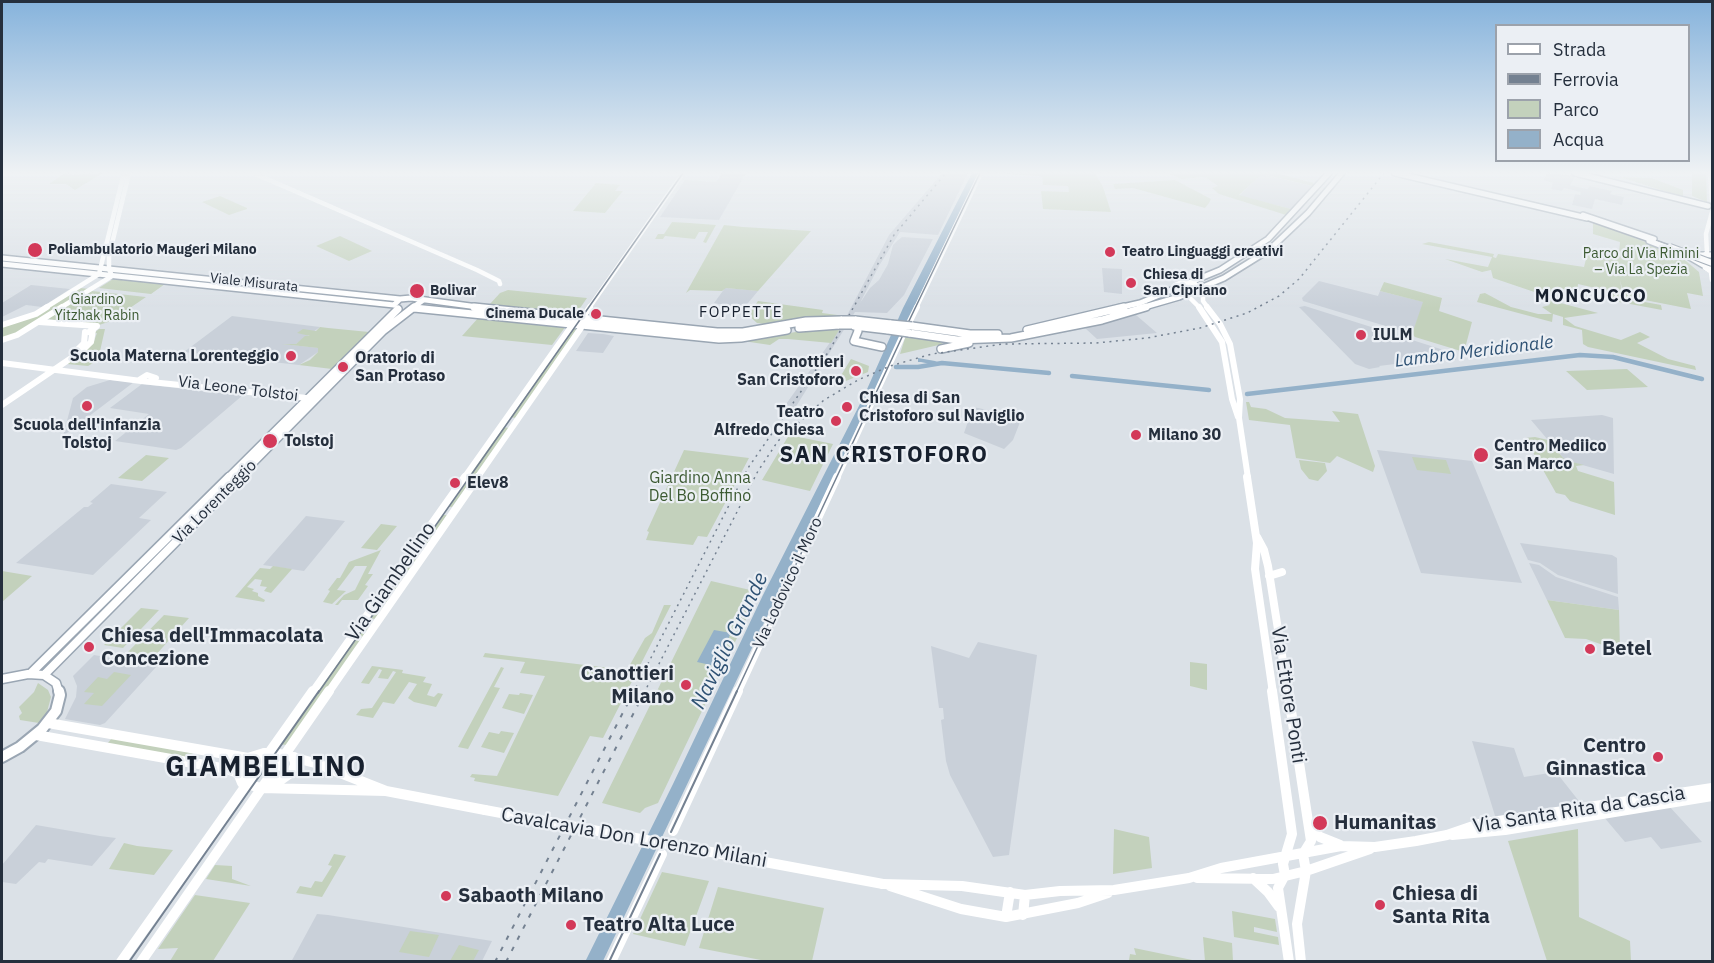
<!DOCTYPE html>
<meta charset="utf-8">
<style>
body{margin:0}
#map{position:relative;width:1714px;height:963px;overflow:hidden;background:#dbe1e7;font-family:"IBM Plex Sans",sans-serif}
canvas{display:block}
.frame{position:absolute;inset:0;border:3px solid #252f3d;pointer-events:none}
.legend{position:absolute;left:1495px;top:24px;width:195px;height:138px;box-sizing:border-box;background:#ebeff4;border:2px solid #9ca2ab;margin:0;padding:8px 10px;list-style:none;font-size:18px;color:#252f3d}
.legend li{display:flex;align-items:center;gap:12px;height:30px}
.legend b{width:30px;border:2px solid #9ca2ab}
</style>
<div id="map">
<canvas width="1714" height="963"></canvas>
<div class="frame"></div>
<ul class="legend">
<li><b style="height:8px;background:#fff"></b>Strada</li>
<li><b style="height:8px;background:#748191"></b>Ferrovia</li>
<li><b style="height:16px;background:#c3d1bc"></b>Parco</li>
<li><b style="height:16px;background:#94b1c9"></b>Acqua</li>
</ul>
</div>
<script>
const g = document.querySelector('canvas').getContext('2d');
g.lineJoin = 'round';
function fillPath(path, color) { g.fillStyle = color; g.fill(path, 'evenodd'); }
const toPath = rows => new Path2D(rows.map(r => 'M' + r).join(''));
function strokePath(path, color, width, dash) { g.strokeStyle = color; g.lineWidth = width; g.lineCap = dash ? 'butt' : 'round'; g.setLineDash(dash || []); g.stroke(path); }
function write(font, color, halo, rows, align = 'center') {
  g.font = font + ' "IBM Plex Sans",sans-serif'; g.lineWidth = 4.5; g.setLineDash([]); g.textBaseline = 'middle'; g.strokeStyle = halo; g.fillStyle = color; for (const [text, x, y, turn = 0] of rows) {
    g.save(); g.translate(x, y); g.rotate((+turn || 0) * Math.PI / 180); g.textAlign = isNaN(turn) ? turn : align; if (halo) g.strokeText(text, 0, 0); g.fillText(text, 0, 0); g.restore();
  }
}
fillPath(toPath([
 [722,173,746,173,719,220,660,217,685,180,716,182],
 [942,173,968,173,938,235,900,232,879,266,860,303,870,288,879,280,888,264,893,245,897,241,902,237,933,239,904,295,887,313,855,312,790,416,779,414,841,327,889,235],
 [1548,173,1576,176,1570,185,1587,189,1590,186,1612,191,1610,194,1624,197,1622,205,1595,199,1592,209,1572,205,1575,194,1580,195,1581,192,1564,188,1562,191,1551,189,1553,183,1543,180],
 [1261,174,1312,186,1291,209,1239,196],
 [1102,268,1122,269,1122,294,1104,292],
 [1319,281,1378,296,1380,291,1424,302,1412,334,1303,301,1302,298],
 [31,285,70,289,42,307,26,305,2,317,2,303],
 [725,288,739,289,758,291,743,309,714,303],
 [1305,306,1450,352,1456,358,1456,360,1450,357,1379,366,1380,367,1369,369,1355,364,1299,307],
 [1136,315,1157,333,1097,339,1085,328],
 [232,316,320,327,296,344,283,344,319,348,318,352,299,365,184,352],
 [588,333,603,334,614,336,603,353,576,351],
 [110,380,134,382,63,436,73,398,87,387],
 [142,384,220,393,243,395,181,448,176,450,115,441,149,414,110,408],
 [973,407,1022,417,1013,440,1004,449,964,433],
 [1602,415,1613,418,1614,474,1565,460,1531,420],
 [1377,450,1472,461,1522,583,1421,573],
 [111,484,167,492,139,518,151,520,93,575,16,563,84,507,88,507,93,503,90,502],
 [306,516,345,521,304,571,263,565],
 [1520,543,1612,555,1617,558,1618,594,1558,575,1540,563,1528,560],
 [1529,563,1539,565,1556,577,1618,597,1619,610,1547,600],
 [978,642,1037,655,1009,855,993,857,950,775,946,761,941,720,944,719,943,708,939,708,931,646,969,658],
 [94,655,157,666,105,723,100,725,65,719,76,697,77,686,73,676],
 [1472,741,1514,748,1524,777,1556,772,1582,805,1496,819],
 [1669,806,1702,842,1661,849,1651,837,1625,842,1603,816],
 [36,825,100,836,116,838,92,866,48,859,45,863,39,862,16,884,2,882,2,865],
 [317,914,328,915,492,941,482,961,291,962]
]), '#c9d0d9');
fillPath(toPath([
 [65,173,69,173,68,175,103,173,75,190,66,184,49,184],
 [996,173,1095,173,1103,187,1111,212,1043,209,1041,191,1069,192,1068,186,1043,185,1042,177,1039,176],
 [1168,173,1276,173,1314,183,1312,186,1262,174,1239,195,1291,209,1286,215,1219,194,1212,188,1218,186,1205,177,1181,179],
 [1692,173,1706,173,1707,202,1692,196],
 [1620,177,1652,178,1683,190,1683,197],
 [1175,180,1211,199,1209,203,1205,208,1133,188,1115,189,1113,184],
 [596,183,620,185,615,191,623,191,605,213,573,211],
 [220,196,247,208,247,209,229,215,202,202],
 [672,222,690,223,716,225,706,243,703,242,708,232,699,232,695,239,665,236,663,239,655,239,658,234,664,234],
 [1593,222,1679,255,1699,272,1703,296,1687,293,1691,309,1624,296,1620,280,1623,298,1661,305,1662,310,1614,301,1613,295,1609,294,1608,291,1578,284,1577,293,1559,288,1555,299,1493,278,1491,270,1482,272,1445,259,1488,267,1492,257,1422,244,1429,242,1494,254,1493,257,1496,258,1498,254,1584,267,1589,247,1619,253,1620,242,1593,234],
 [724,225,743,227,811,231,758,291,726,288,722,291,690,290,686,293],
 [340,236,372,251,349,261,316,246],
 [113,279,130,281,165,284,151,294,99,288],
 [1384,282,1442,298,1439,311,1472,322,1464,352,1415,337,1412,334,1423,302,1380,291],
 [80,288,90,289,13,336,2,340,2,326,35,316],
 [508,290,587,298,576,314,489,305,500,293],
 [92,291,146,297,111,321,99,325,47,319],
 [1485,293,1511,307,1538,314,1552,314,1542,307,1550,305,1538,297,1598,313,1564,318,1575,326,1621,340,1640,332,1650,337,1637,343,1668,359,1695,366,1696,370,1588,347,1583,344,1582,330,1563,325,1563,317,1553,314,1552,322,1477,302,1480,294],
 [758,301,823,310,822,313,845,316,772,325,757,323,748,315],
 [479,317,566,326,552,345,462,336],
 [320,327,328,328,369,332,332,369,299,365,310,360,318,352,318,348,282,344,296,344,305,336,310,336,297,333,303,329,316,331],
 [573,327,578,327,516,418,509,417],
 [841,327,831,343,788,339,779,339,770,345,743,341,819,328],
 [99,329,105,329,98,360,88,366,67,364,93,344,97,333,93,334],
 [906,335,938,340,943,344,900,354],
 [851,359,869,366,868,372,841,383,837,382],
 [1627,369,1648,387,1587,390,1566,371],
 [1246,402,1249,402,1251,407,1266,409,1285,418,1340,422,1332,411,1358,414,1375,466,1373,472,1337,456,1330,463,1296,458,1290,425,1249,420],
 [502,427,509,428,452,507,446,507],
 [789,435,833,444,810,491,762,480],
 [1535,437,1548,440,1565,460,1584,465,1576,466,1578,471,1614,482,1615,515,1570,501,1565,495,1556,493,1525,438],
 [684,450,749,458,707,537,698,536,693,545,646,540,649,532,647,531],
 [146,455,169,458,142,481,118,478],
 [1412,457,1446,460,1451,474,1417,470],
 [1299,460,1325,463,1327,471,1318,481,1309,479,1301,469],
 [440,515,447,515,377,619,366,618],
 [381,524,397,526,377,550,361,548],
 [381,550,368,574,373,574,365,585,368,586,358,600,342,600,338,605,335,605,344,595,355,590,367,566,355,566,337,590,346,591,332,604,323,602,330,591,328,590,337,578,340,578,349,562],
 [273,566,292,569,271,593,264,591,267,587,260,586,262,580,255,579,247,587,254,589,252,591,258,593,258,596,265,600,264,602,235,597,260,568,270,569],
 [2,571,32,576,2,602],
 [711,581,759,592,658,803,645,808,640,813,602,803],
 [1547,600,1619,610,1620,651,1586,639,1565,638],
 [664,605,671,605,603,738,590,736,558,796,474,781,475,778,470,777,472,774,497,776,545,676,520,673,525,662,483,657,485,653,627,670,645,638,652,633],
 [141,608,159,610,123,648,104,645],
 [164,615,189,618,154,657,127,653],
 [361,625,371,627,287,745,277,744],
 [1190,662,1207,664,1207,690,1190,686],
 [372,666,403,670,402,673,426,677,423,682,432,684,427,695,434,697,438,693,443,694,436,707,414,702,408,698,417,684,409,682,394,704,383,702,373,718,356,715,361,709,372,708,396,672,393,671,388,679,378,678,382,670,379,669,369,684,361,683],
 [501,667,504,668,494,687,500,688,468,749,458,747],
 [114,672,131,675,102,706,84,704,94,693,84,692,98,677,107,679],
 [38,683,48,690,51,697,47,712,39,723,20,720,19,716,22,713,19,707,34,692],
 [520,693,533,695,524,714,502,708,509,694,519,695],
 [501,731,514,733,504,753,481,747,489,732,499,734],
 [112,738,193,753,188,759,107,744],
 [1114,829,1149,837,1152,868,1113,874],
 [1578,829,1579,917,1630,941,1631,961,1547,961,1508,841],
 [124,843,137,846,173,850,154,875,109,869],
 [334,854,346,856,322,897,296,893,300,886,311,888,315,881,322,882,332,866,328,865],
 [215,865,232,866,232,879,251,886,206,879],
 [662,872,709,881,685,946,633,934],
 [718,887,824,908,812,961,766,961,699,948],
 [195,895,250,903,213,961,170,961,178,948,158,949],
 [1232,911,1275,919,1277,932,1254,927,1254,932,1278,937,1279,945,1234,937],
 [410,931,439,935,429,957,399,952],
 [1203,937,1232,943,1233,961,1205,961],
 [459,945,479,950,473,961,450,961],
 [1134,948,1197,961,1129,960,1130,954,1136,955]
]), '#c3d1bc');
fillPath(toPath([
 [972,173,978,173,603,961,585,962,673,784,763,595,864,396,903,308],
 [714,630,731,633,715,666,697,662]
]), '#94b1c9');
strokePath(toPath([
 [896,367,918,367,942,363,1049,373],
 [1072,376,1209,390],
 [1247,394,1580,355,1613,357,1702,379]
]), '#94b1c9', 4.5);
fillPath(toPath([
 [918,358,935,361,939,363,935,365,921,362,918,362,918,358]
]), '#94b1c9');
const primaryFar3 = toPath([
 [1395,173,1587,218],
 [1575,173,1708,206],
 [1583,215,1654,239],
 [1649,241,1688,256,1712,270],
 [2,258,400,299],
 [1694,259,1699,255,1712,255],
 [2,264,394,305],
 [394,305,400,299,411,298,485,308],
 [412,308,422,301],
 [414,308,417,308],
 [1118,308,1140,303,1220,270,1268,239,1329,173],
 [1141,308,1179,297,1224,278,1269,250,1308,213,1342,173]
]);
const primaryFar2 = toPath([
 [474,307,717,332,743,332,806,321,842,320],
 [414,308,719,339,741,338,787,330],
 [855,320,891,324],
 [854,326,888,330],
 [857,326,858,331,854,341,882,347],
 [912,326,970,334,998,334],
 [799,328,839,325],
 [1027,330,1124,307],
 [909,333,957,340,1011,338,1102,320,1146,307],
 [941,349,969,343],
 [228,478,398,309],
 [238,478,383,331,414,307]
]);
const primaryFar1 = toPath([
 [30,674,229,477],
 [44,675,240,477],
 [2,679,28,674,44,675,56,683,59,693]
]);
const primary = toPath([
 [2,757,20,747,42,729,56,711,60,695,59,691]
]);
const highway = toPath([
 [1579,215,1583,215,1673,247,1668,248,1579,217,1579,215]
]);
strokePath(primaryFar3, '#9aa6b3', 8);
strokePath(primaryFar2, '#9aa6b3', 10);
strokePath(primaryFar1, '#9aa6b3', 11);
strokePath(primary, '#9aa6b3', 14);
strokePath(highway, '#828f9e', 3);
strokePath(toPath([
 [253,173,477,270,499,281,500,284],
 [1710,173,1712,200],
 [1704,255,1707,253,1706,234,1712,212],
 [1705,268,1711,272,1712,280],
 [1203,296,1203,301,1208,308],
 [1187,297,1176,292,1173,289,1175,285,1182,282,1194,283,1206,293],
 [1190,298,1200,308],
 [45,308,99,274,124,173],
 [60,308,112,276,109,269,109,256,129,173],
 [589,308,683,173],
 [916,308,981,173]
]), '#fff', 4.5);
strokePath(toPath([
 [1199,307,1222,342,1232,399,1238,417],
 [1207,307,1220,324,1230,344,1240,399,1239,418,1248,478],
 [39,322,97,326,89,332],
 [909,323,917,307],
 [2,325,36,314,47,307],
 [2,340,17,335,62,307],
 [78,349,84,343,85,332],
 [2,363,141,381,307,398],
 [139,380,147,375,156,378],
 [2,405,83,350,91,342,93,330],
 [464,478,571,327,578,324,590,307],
 [477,478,581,328,578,324],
 [837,478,903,335]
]), '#fff', 6);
strokePath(toPath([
 [1247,477,1257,543,1255,569,1273,693],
 [1257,537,1264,550,1268,566,1288,693],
 [1269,576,1282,572],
 [312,693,465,477],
 [328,693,478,477],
 [737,693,837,477]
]), '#fff', 8);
strokePath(toPath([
 [1272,691,1292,834,1283,864,1285,875],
 [1288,691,1311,841,1303,854],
 [48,723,248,758],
 [36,735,227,769,238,773],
 [264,753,276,753,315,763,386,791,261,788,242,783,238,773,240,767,248,758,264,753],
 [271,787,292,772,295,765,294,757],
 [386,791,485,810],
 [1309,827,1320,837,1340,845],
 [673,831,738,691],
 [1452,835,1505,830,1712,796],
 [1285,875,1278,888,1289,962],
 [1197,878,1273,879,1306,871,1370,849],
 [1253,878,1268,892,1279,907],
 [883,884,962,886,1025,895,1060,891,1114,890,1189,878,1221,868,1341,846,1375,847,1416,841,1447,835,1479,824,1712,788],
 [890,886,961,909,1006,917,1078,903,1108,893],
 [1023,915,1025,895],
 [1006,917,1010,892],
 [121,962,313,691],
 [141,962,329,691],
 [611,962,662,854],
 [1301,962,1297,924,1306,871,1303,854]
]), '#fff', 10);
strokePath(primaryFar3, '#fff', 5);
strokePath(primaryFar2, '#fff', 7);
strokePath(primaryFar1, '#fff', 8);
strokePath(primary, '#fff', 10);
fillPath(highway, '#fff');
strokePath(toPath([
 [908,323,980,173],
 [318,693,683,173],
 [736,693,903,335]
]), '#748191', 1.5);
strokePath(toPath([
 [671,832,737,691],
 [129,962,319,691],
 [609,962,660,854]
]), '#748191', 2);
strokePath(toPath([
 [633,693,748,468,829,351,894,235,946,173],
 [644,693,758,471,778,441,824,400,858,380,890,366,932,354,1003,344,1096,343,1147,338,1200,328,1247,313,1279,296,1299,279,1384,173]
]), '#748191', 1.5, [2, 4.5]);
strokePath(toPath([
 [495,962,634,691],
 [506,962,645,691]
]), '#748191', 2, [4.5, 8]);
const primaryBridge = toPath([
 [842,320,855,320],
 [891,324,912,326],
 [839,325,852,325],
 [888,330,909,333]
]);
const highwayBridge = toPath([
 [1670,247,1712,263]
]);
strokePath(primaryBridge, '#9aa6b3', 10, []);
strokePath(highwayBridge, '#828f9e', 8, []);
strokePath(toPath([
 [485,810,883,884]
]), '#fff', 10);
strokePath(primaryBridge, '#fff', 7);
strokePath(highwayBridge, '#fff', 6);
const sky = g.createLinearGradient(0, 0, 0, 308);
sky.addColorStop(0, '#86b3dc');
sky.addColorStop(0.56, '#eff2f4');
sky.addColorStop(1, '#eff2f400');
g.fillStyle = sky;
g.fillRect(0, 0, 1714, 308);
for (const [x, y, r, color] of [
 [35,250,8,"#d33959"],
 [1110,252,6,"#d33959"],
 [1131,283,6,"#d33959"],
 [417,291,8,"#d33959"],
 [596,314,6,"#d33959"],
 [1361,335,6,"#d33959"],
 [291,356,6,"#d33959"],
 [343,367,6,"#d33959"],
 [856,371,6,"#d33959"],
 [87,406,6,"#d33959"],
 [847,407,6,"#d33959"],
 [836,421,6,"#d33959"],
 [1136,435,6,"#d33959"],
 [270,441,8,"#d33959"],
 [1481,455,8,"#d33959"],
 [455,483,6,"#d33959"],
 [89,647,6,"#d33959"],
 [1590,649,6,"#d33959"],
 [686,685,6,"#d33959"],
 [1658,757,6,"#d33959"],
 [1320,823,8,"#d33959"],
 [446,896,6,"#d33959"],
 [1380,905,6,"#d33959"],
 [571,925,6,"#d33959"]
]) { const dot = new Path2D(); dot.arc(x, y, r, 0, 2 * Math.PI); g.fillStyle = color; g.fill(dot); strokePath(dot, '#ebeff4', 2); }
write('bold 14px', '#252f3d', '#ebeff4', [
 ["Poliambulatorio Maugeri Milano",48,250],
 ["Teatro Linguaggi creativi",1122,252],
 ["Chiesa di",1143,275],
 ["San Cipriano",1143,291],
 ["Bolivar",430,291],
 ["Cinema Ducale",584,314,"right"]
], 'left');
write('14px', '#3c5a32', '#ebeff4', [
 ["Parco di Via Rimini",1641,254],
 ["– Via La Spezia",1641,270],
 ["Giardino",97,300],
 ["Yitzhak Rabin",97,316]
]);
write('14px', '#252f3d', '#ebeff4', [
 ["Viale Misurata",254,283,6]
]);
g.letterSpacing = '1.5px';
write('15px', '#17202e', '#ebeff4', [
 ["FOPPETTE",741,313]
]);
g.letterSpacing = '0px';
write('bold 16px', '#252f3d', '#ebeff4', [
 ["IULM",1373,335],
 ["Scuola Materna Lorenteggio",279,356,"right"],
 ["Oratorio di",355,358],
 ["San Protaso",355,376],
 ["Canottieri",844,362,"right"],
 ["San Cristoforo",844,380,"right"],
 ["Chiesa di San",859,398],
 ["Cristoforo sul Naviglio",859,416],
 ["Teatro",824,412,"right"],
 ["Alfredo Chiesa",824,430,"right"],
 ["Scuola dell'infanzia",87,425,"center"],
 ["Tolstoj",87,443,"center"],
 ["Milano 30",1148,435],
 ["Tolstoj",284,441],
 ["Centro Mediico",1494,446],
 ["San Marco",1494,464],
 ["Elev8",467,483]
], 'left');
write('16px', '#252f3d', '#ebeff4', [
 ["Via Leone Tolstoi",238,389,7],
 ["Via Lorenteggio",215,502,-45],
 ["Via Lodovico il Moro",788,583,-65]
]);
write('16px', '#3c5a32', '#ebeff4', [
 ["Giardino Anna",700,478],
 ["Del Bo Boffino",700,496]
]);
g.letterSpacing = '1.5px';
write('bold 18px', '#17202e', '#ebeff4', [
 ["MONCUCCO",1591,297]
]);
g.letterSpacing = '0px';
write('italic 18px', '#2e5173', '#ebeff4', [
 ["Lambro Meridionale",1474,352,-7]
]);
write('20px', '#252f3d', '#ebeff4', [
 ["Via Giambellino",391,582,-55],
 ["Via Ettore Ponti",1288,695,81],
 ["Via Santa Rita da Cascia",1579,810,-9],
 ["Cavalcavia Don Lorenzo Milani",634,838,10]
]);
write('bold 20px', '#252f3d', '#ebeff4', [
 ["Chiesa dell'Immacolata",101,636],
 ["Concezione",101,659],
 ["Betel",1602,649],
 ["Canottieri",674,674,"right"],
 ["Milano",674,697,"right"],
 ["Centro",1646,746,"right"],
 ["Ginnastica",1646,769,"right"],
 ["Humanitas",1334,823],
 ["Chiesa di",1392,894],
 ["Santa Rita",1392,917],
 ["Sabaoth Milano",458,896],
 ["Teatro Alta Luce",583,925]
], 'left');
write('italic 21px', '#2e5173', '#ebeff4', [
 ["Naviglio Grande",730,641,-64]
]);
g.letterSpacing = '1.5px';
write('bold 22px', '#17202e', '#ebeff4', [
 ["SAN CRISTOFORO",884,456]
]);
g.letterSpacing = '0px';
g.letterSpacing = '1.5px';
write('bold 27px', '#17202e', '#ebeff4', [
 ["GIAMBELLINO",266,768]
]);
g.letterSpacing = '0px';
</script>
